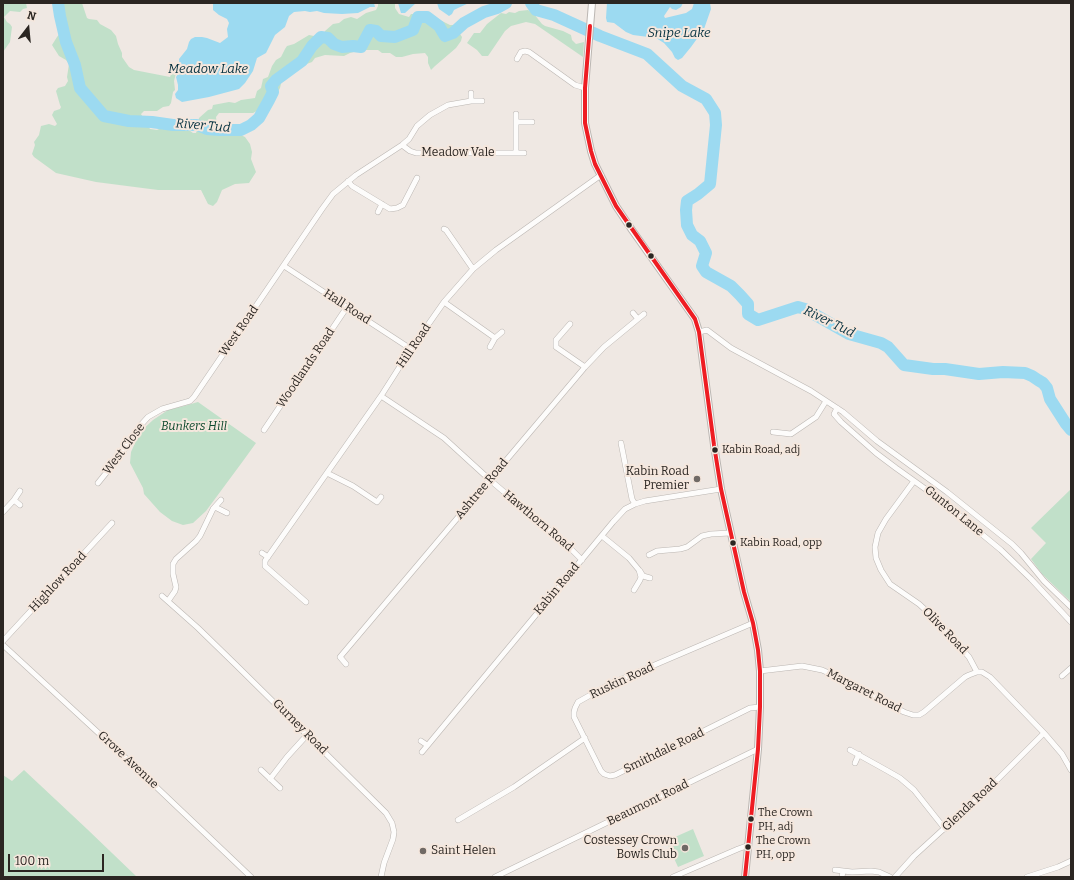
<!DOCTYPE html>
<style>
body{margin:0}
#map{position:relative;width:1074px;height:880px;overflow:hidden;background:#efe8e3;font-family:Bitter,serif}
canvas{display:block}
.frame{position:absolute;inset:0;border:4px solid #2b2622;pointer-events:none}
.north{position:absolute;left:8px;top:8px;width:40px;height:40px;-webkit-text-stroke:3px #f5e7dd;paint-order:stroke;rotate:16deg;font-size:11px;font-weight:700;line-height:16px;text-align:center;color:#2b2622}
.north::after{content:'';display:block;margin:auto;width:14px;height:18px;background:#2b2622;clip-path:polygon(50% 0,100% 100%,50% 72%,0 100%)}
.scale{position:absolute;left:8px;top:854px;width:96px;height:18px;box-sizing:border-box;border:2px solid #2b2622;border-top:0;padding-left:5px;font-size:12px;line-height:14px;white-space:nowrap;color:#2b2622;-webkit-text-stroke:3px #f5e7dd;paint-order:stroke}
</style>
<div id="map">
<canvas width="1074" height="880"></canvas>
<div class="frame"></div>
<div class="north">N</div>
<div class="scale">100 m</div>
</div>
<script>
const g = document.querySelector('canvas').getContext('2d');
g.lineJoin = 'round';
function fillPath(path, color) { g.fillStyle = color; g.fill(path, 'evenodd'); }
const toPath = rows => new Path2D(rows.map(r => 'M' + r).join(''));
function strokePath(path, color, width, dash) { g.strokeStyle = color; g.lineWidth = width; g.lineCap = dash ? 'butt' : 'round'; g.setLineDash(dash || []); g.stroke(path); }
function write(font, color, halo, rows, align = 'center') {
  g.font = font + ' Bitter,serif'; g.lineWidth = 4; g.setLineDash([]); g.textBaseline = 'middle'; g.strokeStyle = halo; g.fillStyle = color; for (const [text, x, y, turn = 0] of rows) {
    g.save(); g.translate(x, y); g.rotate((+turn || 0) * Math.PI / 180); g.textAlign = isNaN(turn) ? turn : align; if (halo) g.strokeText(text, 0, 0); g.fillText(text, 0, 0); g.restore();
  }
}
fillPath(toPath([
 [3,3,26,3,27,8,23,9,20,12,10,11,4,17,7,22,10,24,12,27,10,42,3,52],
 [63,3,82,3,87,18,89,19,97,20,100,24,111,30,116,36,118,44,122,53,122,57,129,67,134,70,170,77,172,72,175,71,176,73,174,81,175,90,173,92,171,103,169,106,163,107,157,111,144,111,141,114,150,129,157,130,165,126,174,128,183,126,193,133,196,133,197,130,199,118,208,110,212,109,213,105,229,102,235,103,241,100,255,98,257,91,261,88,263,79,268,77,272,66,276,60,281,57,285,49,287,46,294,44,309,35,314,36,324,34,325,31,333,24,339,23,344,19,351,17,357,19,366,13,376,10,378,6,378,3,395,3,395,8,399,14,409,17,411,14,416,14,418,12,421,12,428,17,442,21,450,25,454,25,462,37,461,41,456,48,435,66,431,70,428,63,428,57,425,53,413,54,402,57,396,57,390,53,382,53,378,50,360,50,350,53,344,56,325,55,315,58,312,62,304,65,292,66,285,69,284,71,280,88,275,97,274,102,253,113,219,113,216,117,217,124,245,137,250,144,252,152,251,159,256,172,249,183,235,184,222,190,217,202,213,206,208,204,201,190,158,190,96,182,56,173,34,157,32,154,35,145,34,142,39,135,41,126,49,124,55,126,57,124,52,115,54,111,60,109,61,107,60,105,56,91,58,88,65,86,68,81,67,77,69,64,66,60,59,56,52,45,57,37,61,32,67,21,63,10],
 [528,10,534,14,542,24,545,26,563,31,571,35,572,40,576,44,584,42,583,57,535,24,526,22,511,26,505,31,488,56,482,56,477,50,467,43,474,33,480,33,487,24,501,13,506,14,509,12,515,13,519,11],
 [198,402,256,443,243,461,206,511,193,523,183,525,172,521,160,512,144,494,143,488,130,463,131,452,140,432,153,420,168,410,184,406],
 [1071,489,1071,602,1042,574,1031,559,1046,543,1031,528],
 [24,770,87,829,137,877,3,877,3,775,12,781],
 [693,829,704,856,678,867,666,841]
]), '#c1e0c9');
fillPath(toPath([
 [213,3,374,3,375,7,370,7,358,13,342,14,324,13,317,11,310,12,305,11,294,12,289,16,285,27,275,35,266,53,257,58,253,71,245,83,239,89,209,97,182,102,176,98,175,94,178,90,178,85,176,77,180,71,179,59,187,49,189,42,191,39,195,37,202,37,207,38,220,43,228,37,227,29,229,23,227,19,219,15,213,10],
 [398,3,416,3,405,13,401,13],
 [437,3,469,3,458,8,454,10,452,14,449,16,439,9],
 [607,3,683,3,681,7,676,10,672,9,670,7,664,16,665,18,686,13,692,9,694,3,710,3,711,9,704,29,691,47,682,58,678,60,675,58,672,52,664,43,656,38,633,35,626,32,614,23,607,22,606,18]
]), '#9cdaf1');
strokePath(toPath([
 [58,3,60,16,66,42,75,65,80,88,104,116,129,121,152,122,173,125,197,125,207,129,219,130,241,130,251,125,259,118,269,100,273,92,271,86,276,80,302,61,312,46,321,37,328,38,334,44,342,47,353,46,361,47,370,30,376,31,381,36,395,37,413,30,418,17,427,17,439,26,445,36,453,33,464,23,484,12,497,8,506,3],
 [531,3,536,10,554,15,600,36,647,54,682,86,706,99,715,113,716,125,710,184,698,194,687,201,686,210,687,225,692,235,700,241,706,253,702,266,706,272,731,286,740,295,748,304,748,314,758,320,798,307,805,309,849,334,881,343,888,347,904,365,933,369,945,369,979,374,1003,372,1025,373,1032,376,1038,380,1043,383,1047,388,1050,399,1066,424,1071,430]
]), '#9cdaf1', 12);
const minor = toPath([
 [517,59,521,52,525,51,529,52,575,85,585,88],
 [471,93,471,101],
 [516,122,516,114],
 [402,145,410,151,416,153,516,153,516,122,532,122],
 [516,153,524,153],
 [348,181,352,186,390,209,397,208,403,205,417,178],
 [378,212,382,204],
 [444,229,446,230,473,269],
 [284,266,411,349],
 [444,302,495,338,502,332],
 [633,313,638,319],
 [570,324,556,340,556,347,585,367],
 [699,332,707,330,731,348,811,391,843,412,877,441,947,492,1012,544,1021,553,1044,581,1071,607],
 [490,347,495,338],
 [381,396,444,438,490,480,570,548,582,560],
 [837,408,834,414,841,422,876,453,896,468,938,498,1001,550,1031,579,1071,622],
 [264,430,347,307],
 [773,432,791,434,816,417,826,401],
 [621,443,632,499,635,504],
 [327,473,353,486,377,502,381,497],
 [914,481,886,519,878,533,875,547,876,558,881,570,890,584,919,604,931,615,969,657,977,672,982,672,990,677,1044,733,1062,754,1071,770],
 [98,483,123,452,139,427,148,417,162,409,190,401,194,397,322,209,333,194,356,175,402,145,409,139,417,126,430,115,448,105,471,101,482,101],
 [14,500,20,505],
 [215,507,227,513],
 [3,512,14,500,20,491],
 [602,536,629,558,639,570,641,577,640,580,634,590],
 [262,553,268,557],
 [649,555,657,551,680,549,687,547,702,536,711,534,730,533],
 [640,571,643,576,650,578],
 [162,596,198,628,235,664,386,813,392,823,394,832,393,839,384,863,381,877],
 [168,601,175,591,176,587,173,574,173,564,176,559,196,541,200,536,213,509,221,500],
 [306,602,265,566,265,561,381,396,411,349,444,302,473,269,496,250,601,175],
 [753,623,610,684,578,702,575,708,574,712,574,717,601,771,604,774,610,776,615,775,750,708,760,707],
 [3,641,112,523],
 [3,645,130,762,251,877],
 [346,664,340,657,585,367,604,347,644,314],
 [760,671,802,666,822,670,840,678,904,712,913,715,919,715,924,712,965,677,969,675,977,672],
 [1062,676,1071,668],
 [421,741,427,745],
 [850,750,886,770,900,778,914,790,945,829],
 [422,752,613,522,625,509,635,504,645,501,721,489],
 [855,763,859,754],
 [261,770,280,788],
 [270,779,287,757,307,735],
 [458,820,514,787,585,738],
 [835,870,852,872,871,871,879,872,890,877],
 [495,877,758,749],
 [673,877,738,849,749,845],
 [842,877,843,871],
 [895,877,914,856,995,782,1044,733],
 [1027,877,1058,867,1071,861]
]);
const tertiary = toPath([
 [592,3,585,88,585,123,591,151,595,164,616,206,632,230,695,319,699,332,714,445,721,489,744,592,753,623,758,650,760,671,760,707,758,749,745,877]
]);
strokePath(minor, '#bbb6b2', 6);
strokePath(tertiary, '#bbb6b2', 8);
strokePath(minor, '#fdfcfb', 5);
strokePath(tertiary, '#fdfcfb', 6);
strokePath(toPath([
 [590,26,585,88,585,123,591,151,595,164,616,206,695,319,699,332,714,445,721,489,744,592,753,623,758,650,760,671,760,707,758,749,745,877]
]), '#ee1d23', 4);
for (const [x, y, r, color] of [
 [629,225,3.5,"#2b2622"],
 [651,256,3.5,"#2b2622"],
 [715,450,3.5,"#2b2622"],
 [697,479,4,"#706a66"],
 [733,543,3.5,"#2b2622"],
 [751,819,3.5,"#2b2622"],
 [748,847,3.5,"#2b2622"],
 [685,848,4,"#706a66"],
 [423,851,4,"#706a66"]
]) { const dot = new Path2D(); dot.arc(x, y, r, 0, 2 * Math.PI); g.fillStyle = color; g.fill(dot); strokePath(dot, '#f5e7dd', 1.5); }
write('11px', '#2b2622', '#f5e7dd', [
 ["Kabin Road, adj",722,450],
 ["Kabin Road, opp",740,543],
 ["The Crown",758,813],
 ["PH, adj",758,827],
 ["The Crown",756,841],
 ["PH, opp",756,855]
], 'left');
write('12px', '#2b2622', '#f5e7dd', [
 ["Meadow Vale",458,153],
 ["Hall Road",347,307,33],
 ["West Road",239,331,-55],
 ["Hill Road",414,346,-56],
 ["Woodlands Road",306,368,-56],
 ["West Close",124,449,-53],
 ["Ashtree Road",482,489,-50],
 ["Gunton Lane",954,511,39],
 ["Hawthorn Road",538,521,40],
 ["Highlow Road",58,582,-47],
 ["Kabin Road",557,589,-50],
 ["Olive Road",945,631,46],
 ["Ruskin Road",622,681,-25],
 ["Margaret Road",864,691,27],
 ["Gurney Road",300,727,45],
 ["Smithdale Road",664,751,-26],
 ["Grove Avenue",128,760,43],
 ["Beaumont Road",648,803,-26],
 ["Glenda Road",970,805,-43]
]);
write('italic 12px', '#0e4a2e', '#f5e7dd', [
 ["Bunkers Hill",194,427]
]);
write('12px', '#2b2622', '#f5e7dd', [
 ["Kabin Road",689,472],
 ["Premier",689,486],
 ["Costessey Crown",677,841],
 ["Bowls Club",677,855],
 ["Saint Helen",431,851,"left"]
], 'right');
write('italic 13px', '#04303f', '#f5e7dd', [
 ["Snipe Lake",679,33],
 ["Meadow Lake",208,69],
 ["River Tud",203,126,5],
 ["River Tud",829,322,26]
]);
</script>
